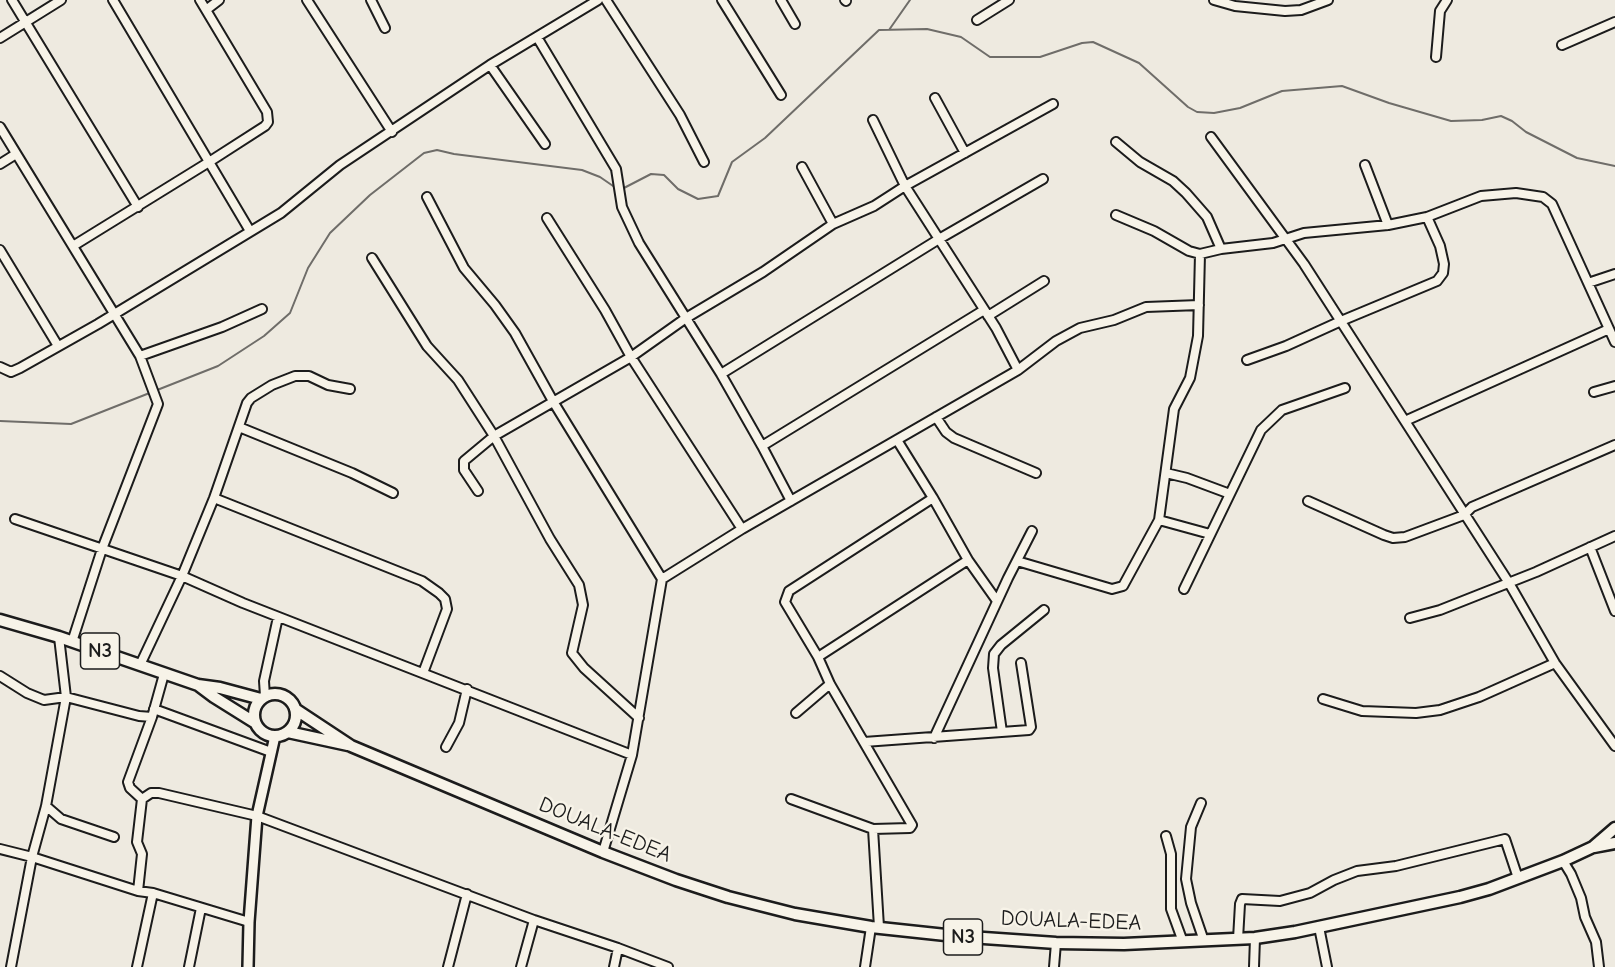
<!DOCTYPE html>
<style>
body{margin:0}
canvas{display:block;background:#eeeae0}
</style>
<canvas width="1615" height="967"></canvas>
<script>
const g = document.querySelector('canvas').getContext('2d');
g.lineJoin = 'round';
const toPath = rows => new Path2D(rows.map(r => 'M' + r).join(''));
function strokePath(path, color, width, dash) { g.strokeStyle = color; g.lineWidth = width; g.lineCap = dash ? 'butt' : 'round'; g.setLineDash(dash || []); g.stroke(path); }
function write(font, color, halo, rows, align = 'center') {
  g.font = font + ' "Comic Neue",sans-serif'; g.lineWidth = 5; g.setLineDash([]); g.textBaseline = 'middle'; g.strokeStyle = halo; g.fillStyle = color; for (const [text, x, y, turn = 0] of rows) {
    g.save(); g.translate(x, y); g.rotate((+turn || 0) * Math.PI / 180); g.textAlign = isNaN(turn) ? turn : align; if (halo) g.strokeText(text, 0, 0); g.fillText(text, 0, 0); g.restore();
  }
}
strokePath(toPath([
 [889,30,910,0],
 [622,189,651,174,664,175,678,189,698,199,718,196,732,162,765,138,879,30,927,29,961,37,990,57,1040,57,1082,43,1093,42,1139,63,1188,107,1197,112,1214,113,1240,108,1282,91,1342,86,1389,103,1451,121,1482,120,1501,116,1512,121,1526,132,1577,158,1615,166],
 [0,421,71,424,218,366,264,336,290,313,308,268,330,233,370,195,424,153,437,150,454,154,582,170,600,177,616,188]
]), '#6f6d69', 2);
const minor = toPath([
 [12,0,138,207],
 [113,0,250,231],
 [307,0,392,132],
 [371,0,385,28],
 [606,0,680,115,704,162],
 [722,0,781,95],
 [781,0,795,24],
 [845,0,846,1],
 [1214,0,1235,6,1285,11,1301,10,1328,0],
 [206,10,219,0],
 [977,20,1009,0],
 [537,37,616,169,622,207,639,243,721,374,762,446,791,501],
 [0,38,61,0],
 [1562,45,1615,22],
 [1436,57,1440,11,1447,0],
 [490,65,545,144],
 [935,98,965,153],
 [873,120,905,186,996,328,1018,370],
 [0,127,140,356,158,404,102,549,72,642],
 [1211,137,1304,264,1509,583,1555,663,1615,746],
 [1116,142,1140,162,1173,181,1186,193,1207,217,1221,249],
 [0,164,16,154],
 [1365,165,1388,225],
 [802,167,833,224],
 [427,197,464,268,495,305,515,333,554,403,662,579,632,755,603,852],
 [1116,215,1154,231,1189,251,1200,254,1221,249,1273,243,1304,233,1388,225,1427,217,1481,196,1516,193,1543,197,1552,204,1615,342],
 [547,218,605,310,631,357,742,529],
 [73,246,209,162,265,126,268,122,267,112,200,0],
 [0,250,58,346],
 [372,258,427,346,458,380,494,436,550,539,579,585,583,605,572,653,584,668,639,718],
 [1588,283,1615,274],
 [988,316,1044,281],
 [140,356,222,327,262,309],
 [1247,360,1286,346,1341,321,1437,281,1443,273,1444,264,1440,246,1427,217],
 [0,367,11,372,20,368,98,324,281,213,340,165,490,65,598,0],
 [721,374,939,239,1043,179],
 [1594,392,1615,386],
 [936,417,946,432,954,438,1036,473],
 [1405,421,1609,329],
 [239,427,352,473,393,493],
 [897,440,933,498,968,560,997,601],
 [762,446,984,310],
 [1166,473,1187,478,1230,494],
 [478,491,464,470,464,461,494,436,631,357,686,318,763,272,833,224,874,206,905,186,1053,104],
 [214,498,422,581,439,593,445,599,447,609,423,673],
 [1308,501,1384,535,1393,538,1405,537,1464,515,1472,507,1615,445],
 [15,519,182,576,243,603,632,755],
 [1159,520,1210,534],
 [1590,547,1615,611],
 [1017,561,1112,589,1123,586,1159,520,1174,409,1190,378,1198,336,1200,254],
 [662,579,742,529,1018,370,1056,341,1080,328,1114,320,1146,307,1199,305],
 [1184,589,1261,430,1282,410,1345,388],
 [1410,618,1440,610,1536,572,1615,536],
 [818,657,968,560],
 [140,665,182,576,214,498,247,403,251,398,272,385,295,376,309,376,328,385,350,389],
 [0,676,27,693,44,700,66,697,139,716,152,717,164,674],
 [265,696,264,681,278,617],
 [1323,699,1362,711,1416,713,1440,710,1479,697,1555,663],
 [154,709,271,752],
 [796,713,830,684],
 [1002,732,993,668,994,654,1001,645,1044,610],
 [934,738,1008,578,1032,531],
 [864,742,1029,730,1031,727,1021,663],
 [446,747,459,723,467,689],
 [142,799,130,788,128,782,152,717],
 [791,799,873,829,910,828,912,825,830,684,818,657,785,602,789,591,933,498],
 [1201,803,1191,827,1186,879,1191,903,1204,941],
 [46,806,61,819,114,837],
 [873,829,879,927],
 [1166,836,1171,854,1171,909,1183,942],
 [0,849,32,857,138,891,153,893,249,922],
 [1563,861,1571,874,1581,898,1585,917,1596,942,1599,967],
 [138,891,142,854,137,842,142,799,151,793,159,793,257,816,534,920,618,948,668,967],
 [1319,927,1327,967],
 [1238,939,1240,904,1242,899,1280,901,1310,893,1334,880,1357,871,1396,866,1505,839,1518,878],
 [11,967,32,857,46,806,66,697,59,637],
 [137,967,153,893],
 [189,967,201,908],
 [448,967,467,894],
 [521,967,534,920],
 [614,967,618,948],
 [865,967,871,927],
 [1054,967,1056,943],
 [1254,967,1255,938]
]);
const major = toPath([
 [248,967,249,922,257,816,275,736]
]);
const highway = toPath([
 [0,620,59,637,198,685,220,688,261,699],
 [198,685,214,697,254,722],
 '254 715a21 21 0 1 1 42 0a21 21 0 1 1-42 0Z',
 [295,709,351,746,603,852,676,880,728,897,795,914,871,927,955,936,1056,943,1124,944,1255,938,1295,932,1460,897,1489,889,1563,861,1593,847,1615,828],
 [288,732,348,745],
 [1594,847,1615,843]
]);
strokePath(minor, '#1c1c1c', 12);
strokePath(major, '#1c1c1c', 14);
strokePath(highway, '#1c1c1c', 15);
strokePath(minor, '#f7f3e8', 8);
strokePath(major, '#f7f3e8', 9);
strokePath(highway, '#f7f3e8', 10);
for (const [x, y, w] of [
 [100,651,39],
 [963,937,39]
]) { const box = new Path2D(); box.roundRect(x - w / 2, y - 18, w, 36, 4.5); g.fillStyle = '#f7f3e8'; g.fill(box); strokePath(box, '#1c1c1c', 1.5); }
write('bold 21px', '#1c1c1c', null, [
 ["N3",100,651],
 ["N3",963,937]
]);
write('22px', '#1c1c1c', '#f7f3e8', [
 ["DOUALA-EDEA",605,830,22],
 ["DOUALA-EDEA",1071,921,2]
]);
</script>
